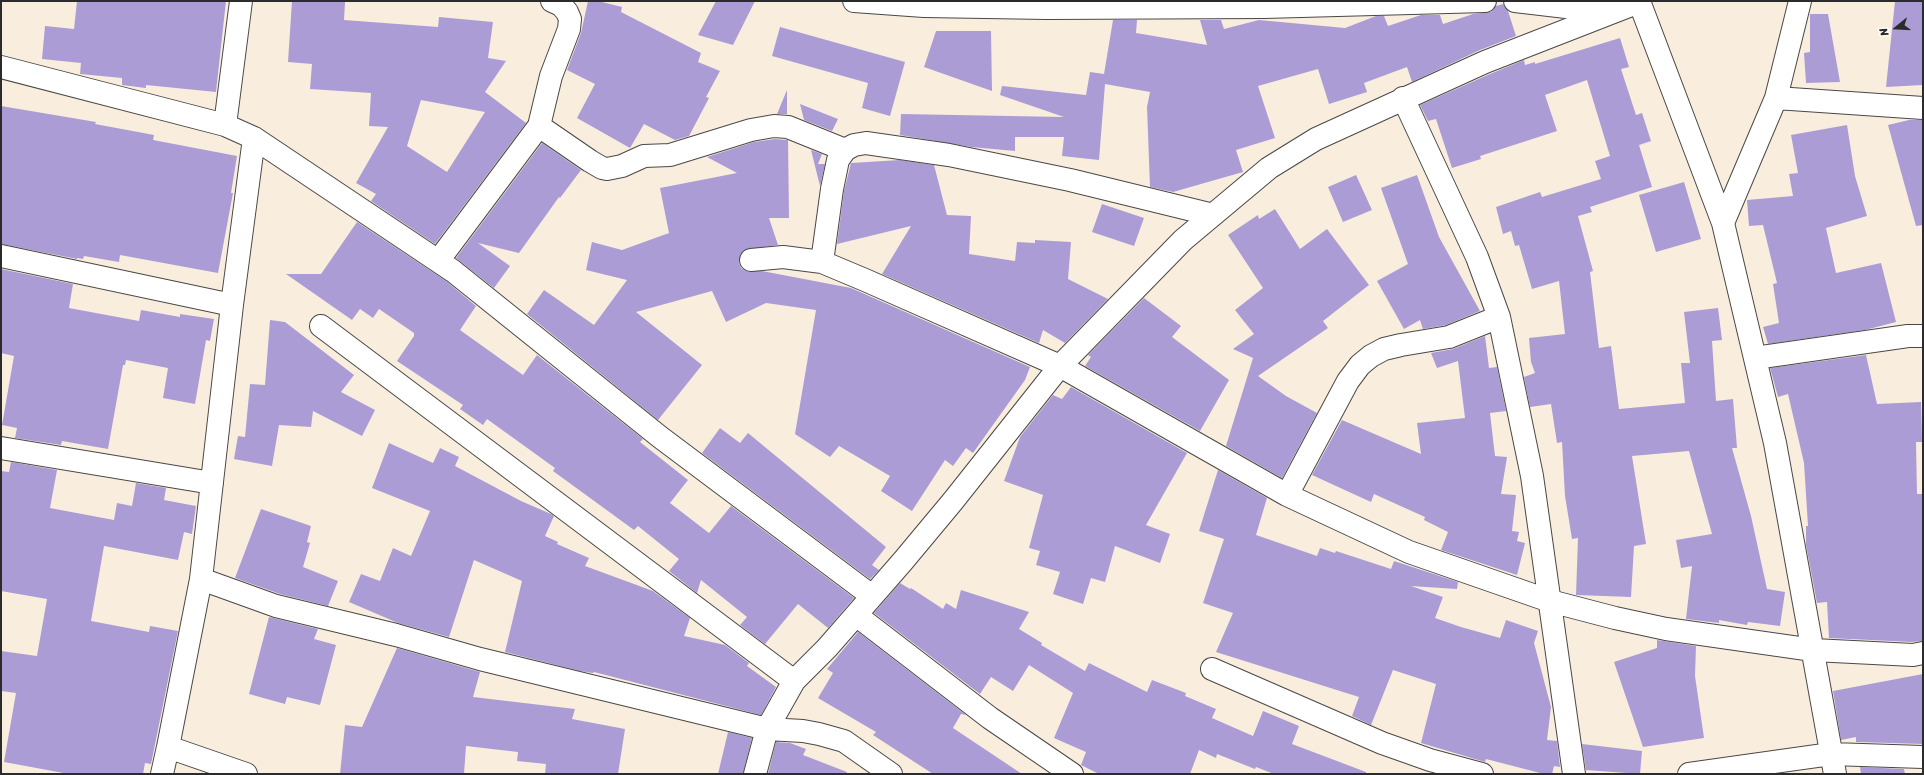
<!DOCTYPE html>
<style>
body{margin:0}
#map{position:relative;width:1924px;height:775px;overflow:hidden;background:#f9eede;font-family:Sriracha,sans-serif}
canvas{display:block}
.frame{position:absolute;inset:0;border:2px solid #2b2b2b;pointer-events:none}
.north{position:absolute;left:1876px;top:8px;width:40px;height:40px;-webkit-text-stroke:3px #fdfcf7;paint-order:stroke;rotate:252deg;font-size:11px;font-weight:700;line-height:16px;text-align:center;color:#2b2b2b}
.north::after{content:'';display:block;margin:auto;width:14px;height:18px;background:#2b2b2b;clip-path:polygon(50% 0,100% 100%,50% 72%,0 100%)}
</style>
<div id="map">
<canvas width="1924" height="775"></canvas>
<div class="frame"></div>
<div class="north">N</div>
</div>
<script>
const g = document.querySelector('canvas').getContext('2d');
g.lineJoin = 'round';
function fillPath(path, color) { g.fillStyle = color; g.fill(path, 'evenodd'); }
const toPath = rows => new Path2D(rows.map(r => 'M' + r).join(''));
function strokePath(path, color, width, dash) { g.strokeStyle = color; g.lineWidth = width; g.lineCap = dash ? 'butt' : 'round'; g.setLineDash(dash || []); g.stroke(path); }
fillPath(toPath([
 [77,1,226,1,216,92,146,85,146,88,122,85,122,78,80,74,81,63,42,59,45,26,74,29],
 [292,1,345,2,344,20,438,27,439,17,493,22,488,58,506,61,485,92,526,123,435,244,371,201,376,194,356,183,388,127,369,126,371,93,310,89,312,64,288,62],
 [421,100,485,112,447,172,407,146],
 [588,1,598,1,622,7,621,12,701,53,698,62,720,71,706,97,709,98,689,136,675,140,644,124,630,148,577,118,595,84,567,70,581,33],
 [716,1,755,1,733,45,698,35],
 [1895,1,1923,1,1923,85,1886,87],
 [1503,4,1508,11,1516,36,1480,50,1412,82,1407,67,1364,83,1367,92,1329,104,1318,69,1258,86,1275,138,1236,150,1243,172,1173,192,1150,187,1147,107,1150,92,1105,84,1099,160,1062,156,1064,137,1015,137,1015,151,971,147,900,135,901,114,1064,117,1000,95,1002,86,1086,95,1090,72,1104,74,1113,20,1137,20,1136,33,1207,45,1200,20,1221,20,1224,29,1259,20,1345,28,1376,16,1384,16,1388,26,1421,15,1440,15,1443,24,1473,14,1491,12,1496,6],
 [1810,14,1828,14,1840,82,1806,83,1804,53,1810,52],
 [780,27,905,62,890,116,862,108,868,83,772,56],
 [936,31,991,31,992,91,924,67],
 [1620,38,1629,67,1621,69,1636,115,1642,113,1651,141,1639,145,1652,187,1590,207,1592,212,1578,216,1593,271,1590,272,1599,348,1611,346,1619,409,1685,403,1681,363,1690,363,1684,312,1718,308,1722,340,1712,341,1716,401,1733,399,1737,448,1732,448,1751,516,1767,589,1785,592,1780,626,1748,622,1747,625,1719,620,1719,623,1686,619,1692,566,1681,568,1676,540,1712,534,1689,451,1632,456,1646,544,1634,546,1631,597,1576,595,1578,538,1572,539,1565,496,1562,442,1557,443,1551,404,1530,407,1524,377,1535,373,1531,362,1529,338,1565,334,1559,281,1532,289,1519,245,1515,246,1511,231,1503,234,1496,207,1540,192,1542,197,1601,179,1595,161,1610,156,1587,80,1545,95,1557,131,1480,156,1481,159,1452,168,1436,119,1428,121,1420,105,1490,74,1524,60,1525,65,1535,62,1535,64],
 [787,90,787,114,777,114],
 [800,104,838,119,832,131,804,120],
 [1,106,96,122,95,124,154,135,153,140,237,156,231,193,233,193,218,273,120,255,119,262,84,256,83,259,77,258,77,259,1,244],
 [1909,120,1923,120,1923,225,1916,226,1888,125],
 [1847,125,1855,176,1867,216,1826,228,1836,273,1881,263,1896,322,1865,330,1768,344,1763,327,1779,323,1773,284,1777,283,1763,225,1749,226,1747,200,1793,196,1789,174,1798,173,1791,135],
 [775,139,788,140,789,218,769,218,778,245,744,250,740,255,739,262,741,268,746,271,762,271,851,288,1030,367,1025,380,973,453,966,448,953,466,945,460,912,511,881,491,890,476,839,446,830,457,795,434,816,310,766,303,726,322,712,291,636,312,702,365,658,420,527,314,544,290,594,325,627,280,586,270,592,242,622,250,669,233,660,188,737,173,707,157,754,142],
 [542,143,581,170,560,198,559,197,519,253,478,243,510,266,494,288,456,258],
 [811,150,822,154,818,164,825,164,820,186],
 [900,160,934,165,947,215,971,216,969,254,1015,261,1017,242,1035,243,1035,240,1071,242,1068,279,1108,299,1065,343,1043,330,1039,343,882,274,911,226,837,244,844,191,851,163],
 [1356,175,1372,210,1343,222,1328,187],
 [1417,175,1439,237,1480,311,1446,325,1423,329,1420,320,1404,329,1377,281,1408,264,1381,188],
 [1684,182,1701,239,1656,252,1639,195],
 [1102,204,1144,218,1134,246,1092,232],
 [1275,209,1300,249,1327,229,1369,285,1323,321,1328,328,1258,376,1286,396,1317,413,1282,478,1226,446,1253,358,1233,349,1254,334,1235,310,1263,288,1228,235,1258,215,1259,219],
 [357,222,446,281,476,306,460,330,523,375,537,355,643,439,640,442,688,480,670,503,709,533,731,506,854,598,828,628,798,604,765,644,740,625,747,617,701,580,697,593,669,571,679,559,638,526,634,530,553,471,555,468,487,419,483,425,460,409,463,405,397,361,414,336,414,333,379,309,373,318,360,309,352,320,286,274,321,274],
 [1,269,73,284,69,308,139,321,141,310,180,317,180,314,214,319,210,341,206,340,195,404,163,398,168,368,126,360,125,365,123,365,108,449,62,441,61,445,15,438,17,428,2,425,14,356,1,353],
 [1144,298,1181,326,1172,337,1229,380,1200,431,1085,366,1091,357,1088,355],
 [270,320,285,322,354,375,341,392,375,410,362,436,313,411,311,427,279,425,272,466,234,459,238,436,245,437,250,384,265,385],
 [1485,336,1489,368,1497,367,1506,411,1490,413,1495,456,1507,457,1501,494,1516,495,1512,531,1519,532,1517,541,1525,543,1517,575,1441,550,1448,532,1424,520,1425,517,1374,494,1371,502,1312,475,1342,420,1421,454,1417,423,1465,418,1458,361,1437,368,1431,353,1453,349],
 [1866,355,1877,404,1921,402,1922,442,1916,442,1917,494,1923,494,1923,641,1911,642,1829,638,1827,602,1817,603,1806,545,1806,526,1808,526,1804,463,1788,394,1778,397,1770,368],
 [1071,387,1187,453,1146,525,1170,534,1160,563,1115,546,1105,582,1091,578,1083,604,1053,594,1060,572,1036,565,1040,551,1029,548,1043,495,1004,481,1020,437,1053,395,1062,399],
 [720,428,740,443,748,433,886,547,872,565,879,570,870,579,702,453],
 [389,443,433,463,440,448,459,457,455,466,521,501,551,514,554,516,545,536,558,542,557,544,589,558,585,566,653,591,690,618,684,636,725,645,749,663,747,666,776,687,761,715,594,672,593,673,580,671,505,652,522,581,474,560,449,637,398,623,349,602,361,574,380,581,393,548,411,556,430,511,372,488],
 [11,462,57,470,50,508,114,520,117,503,132,506,136,483,166,488,164,500,196,506,192,534,184,532,178,560,104,546,91,621,149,632,150,626,178,631,151,764,145,763,143,774,69,774,4,762,16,693,1,691,1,651,37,656,47,599,1,591,1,471,9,472],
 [1218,470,1267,498,1256,535,1317,556,1320,548,1335,553,1336,551,1391,569,1394,561,1458,582,1457,589,1411,586,1443,597,1435,618,1461,627,1500,638,1506,620,1538,631,1534,643,1551,707,1547,740,1557,741,1560,767,1554,766,1552,774,1544,774,1486,759,1485,762,1421,743,1436,684,1393,670,1371,725,1352,716,1359,697,1216,652,1233,613,1203,603,1224,539,1199,531],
 [261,509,311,526,307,542,310,543,303,567,338,581,328,606,280,594,235,578],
 [900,583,910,589,911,588,943,609,946,603,956,609,961,590,1029,612,1019,629,1042,643,1041,645,1085,671,1089,663,1147,692,1152,680,1186,693,1185,696,1216,709,1212,718,1253,736,1263,711,1299,726,1292,744,1366,772,1366,774,1274,774,1256,767,1255,769,1217,754,1216,758,1199,750,1190,774,1099,774,1081,765,1086,752,1054,738,1073,693,1029,665,1013,691,991,677,980,694,874,613],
 [269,617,318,629,314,639,336,645,320,705,287,697,285,704,249,694],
 [858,632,966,715,961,714,953,728,1022,774,933,774,873,735,876,732,818,698,833,673,827,669],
 [1657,640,1696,646,1695,676,1704,738,1643,747,1614,662,1657,648],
 [397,648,480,672,473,697,575,709,572,719,625,729,618,774,545,774,546,764,517,761,518,752,466,746,464,774,340,774,345,725,362,727],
 [1923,674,1923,744,1856,742,1856,737,1841,740,1833,691],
 [728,732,752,738,743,774,718,774],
 [776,742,790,743,806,749,803,755,847,772,846,774,768,774],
 [1582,744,1642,751,1640,774,1586,770],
 [1860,767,1904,769,1905,774,1861,774]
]), '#ac9cd5');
const minor = toPath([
 [854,1,924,6,1047,8,1264,7,1485,1],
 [1515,1,1609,12],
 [1639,1,1723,223,1775,443,1835,774],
 [1,67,225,125,254,138,453,271,660,437,872,596],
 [1403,98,1477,257,1499,317,1532,476,1574,774],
 [1776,98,1923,108],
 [225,125,241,1],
 [539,126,590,161,602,168,607,169,622,166,644,156,670,155,751,130,774,126,788,127,845,150],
 [1723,223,1776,98,1800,1],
 [1,256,232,305],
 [751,260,783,257,822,262,865,280,1060,366,1287,495,1409,552,1550,601,1615,618,1666,629,1813,650,1913,655,1923,653],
 [438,261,539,126,551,76,569,29,570,19,567,12,561,5,552,1],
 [822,262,832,189,838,160,845,150,854,145,866,143,949,155,1070,180,1213,215],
 [321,326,794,681],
 [1755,358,1908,336,1923,336],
 [1,448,212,483],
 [1287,495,1348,381,1360,365,1371,356,1384,349,1401,345,1449,337,1499,317],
 [201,579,276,606,396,635,480,659,767,729,803,731,819,734,844,741,891,774],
 [856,615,990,718,1072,774],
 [1212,669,1382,743,1430,760,1482,774],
 [162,774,168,747],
 [246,774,168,747,201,579,232,305,254,138],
 [755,774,767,729,794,681,827,648,903,561,953,501,1060,366,1183,240,1269,168,1316,139,1485,62,1639,2],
 [1689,774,1831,754,1923,757]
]);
strokePath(minor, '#4a4846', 24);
strokePath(minor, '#fff', 22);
</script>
